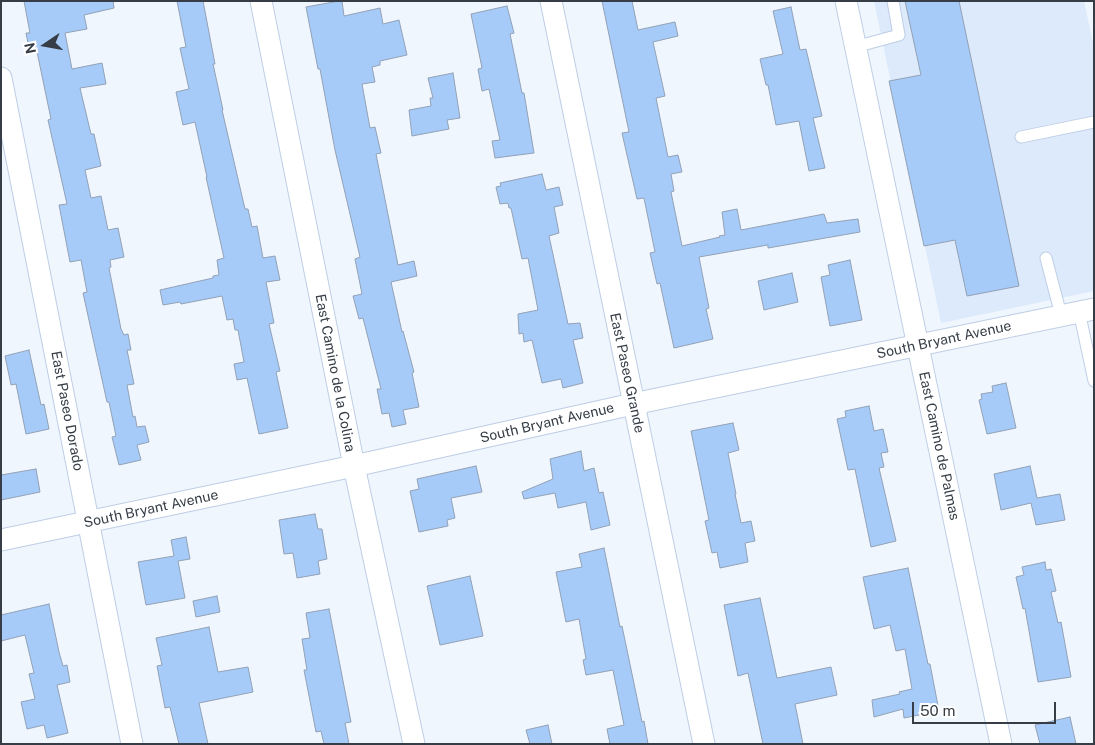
<!DOCTYPE html>
<style>
body{margin:0}
#map{position:relative;width:1095px;height:745px;overflow:hidden;background:#eff6fe;font-family:"Public Sans",sans-serif}
canvas{display:block}
.frame{position:absolute;inset:0;border:2px solid #363d46;pointer-events:none}
.north{position:absolute;left:20px;top:20px;width:50px;height:50px;-webkit-text-stroke:4px #fff;paint-order:stroke;rotate:258deg;font-size:14px;font-weight:700;line-height:20px;text-align:center;color:#363d46}
.north::after{content:'';display:block;margin:auto;width:18px;height:22px;background:#363d46;clip-path:polygon(50% 0,100% 100%,50% 72%,0 100%)}
.scale{position:absolute;left:912px;top:702px;width:144px;height:22px;box-sizing:border-box;border:2px solid #363d46;border-top:0;padding-left:6px;font-size:15px;line-height:18px;white-space:nowrap;color:#363d46;-webkit-text-stroke:4px #fff;paint-order:stroke}
</style>
<div id="map">
<canvas width="1095" height="745"></canvas>
<div class="frame"></div>
<div class="north">N</div>
<div class="scale">50 m</div>
</div>
<script>
const g = document.querySelector('canvas').getContext('2d');
g.lineJoin = 'round';
function fillPath(path, color) { g.fillStyle = color; g.fill(path, 'evenodd'); }
const toPath = rows => new Path2D(rows.map(r => 'M' + r).join(''));
function strokePath(path, color, width, dash) { g.strokeStyle = color; g.lineWidth = width; g.lineCap = dash ? 'butt' : 'round'; g.setLineDash(dash || []); g.stroke(path); }
function write(font, color, halo, rows, align = 'center') {
  g.font = font + ' "Public Sans",sans-serif'; g.lineWidth = 4; g.setLineDash([]); g.textBaseline = 'middle'; g.strokeStyle = halo; g.fillStyle = color; for (const [text, x, y, turn = 0] of rows) {
    g.save(); g.translate(x, y); g.rotate((+turn || 0) * Math.PI / 180); g.textAlign = isNaN(turn) ? turn : align; if (halo) g.strokeText(text, 0, 0); g.fillText(text, 0, 0); g.restore();
  }
}
fillPath(toPath([
 [874,1,1084,1,1094,48,1094,291,941,323]
]), '#ddeafb');
const building = toPath([
 [24,1,113,1,114,8,84,15,87,29,65,33,72,69,102,63,106,84,80,88,91,134,94,134,101,166,85,170,91,198,101,196,108,230,118,228,124,257,110,260,111,267,109,268,121,329,124,335,128,334,131,350,127,350,134,384,127,385,133,417,135,416,137,427,145,426,149,442,137,445,141,460,119,465,112,437,116,436,109,402,107,402,83,293,87,292,81,260,70,262,59,205,67,204,48,120,51,119,36,47,29,48,26,33,30,33,24,1],
 [177,1,203,1,215,64,213,64,223,110,222,110,245,209,248,209,252,227,257,226,263,258,275,256,280,280,266,282,274,323,269,324,280,371,276,372,288,428,259,434,247,378,237,380,234,364,244,362,238,330,235,330,233,319,227,320,222,296,181,304,180,302,163,305,160,290,213,278,213,276,219,275,217,260,224,258,206,177,207,177,195,122,183,125,176,92,189,89,180,48,186,47,177,1],
 [339,1,342,1,344,16,380,8,383,24,399,20,407,55,380,61,380,65,372,67,375,82,362,84,370,128,375,127,381,153,376,154,398,265,414,261,417,276,391,282,402,332,403,331,414,372,412,373,419,407,403,410,406,424,392,427,389,413,382,414,377,389,381,389,363,318,359,319,353,296,362,294,355,259,360,257,335,150,320,69,318,69,306,7,339,1],
 [602,1,632,1,638,30,675,22,678,36,653,42,665,96,656,98,668,157,678,155,682,172,671,174,674,191,671,192,682,246,720,237,719,236,725,235,722,212,737,209,741,230,824,214,827,223,858,219,860,232,768,248,768,245,699,257,709,308,706,309,713,339,674,348,660,283,657,284,650,253,655,252,644,198,637,199,622,133,629,132,602,1],
 [905,1,959,1,1019,286,967,296,955,240,924,246,889,81,921,75,905,1],
 [507,6,514,33,510,34,522,93,524,93,534,153,495,158,492,141,500,140,489,89,482,91,478,69,482,68,471,14,507,6],
 [791,7,800,50,806,49,822,116,813,118,825,168,809,171,799,121,776,125,768,85,766,85,760,59,783,54,773,11,791,7],
 [453,73,460,118,447,120,449,129,412,136,409,110,431,106,430,98,433,98,428,78,453,73],
 [542,174,546,190,559,187,563,205,554,207,559,233,549,236,568,324,580,323,583,338,573,340,583,383,563,388,561,379,542,383,532,340,524,342,523,333,519,334,518,314,538,310,528,258,522,259,511,208,509,208,508,203,500,204,496,187,501,186,500,183,542,174],
 [850,260,862,320,830,326,821,277,830,275,828,265,850,260],
 [792,273,798,302,764,310,758,281,792,273],
 [29,350,41,405,44,404,49,429,26,434,16,384,11,385,5,356,29,350],
 [1006,383,1016,428,987,434,979,400,982,399,981,394,993,392,992,386,1006,383],
 [869,406,874,431,883,429,888,452,881,453,884,467,879,468,896,541,871,547,855,469,848,470,837,419,846,417,845,411,869,406],
 [733,423,739,450,728,453,736,494,735,494,741,523,751,521,755,541,745,543,748,562,720,568,717,552,712,553,705,521,709,520,691,431,733,423],
 [581,451,584,471,594,468,599,493,603,492,610,525,591,530,586,502,558,508,555,493,524,499,522,492,553,479,550,459,581,451],
 [476,466,482,492,451,498,455,518,447,520,448,526,419,532,410,491,419,489,417,479,476,466],
 [1030,466,1037,498,1060,494,1065,520,1036,525,1031,503,1001,510,994,474,1030,466],
 [36,469,40,492,1,500,1,475,36,469],
 [315,514,318,529,322,529,327,559,318,561,320,574,297,578,293,553,284,554,279,520,315,514],
 [186,537,190,559,178,561,185,598,146,605,138,562,174,556,171,540,186,537],
 [604,548,620,627,622,626,642,722,644,721,648,744,610,744,607,729,624,725,613,670,586,675,583,660,586,659,579,619,566,622,556,572,582,567,579,554,604,548],
 [1045,562,1046,570,1051,569,1056,591,1051,592,1058,623,1061,622,1071,677,1038,682,1025,608,1023,609,1016,577,1024,575,1022,567,1045,562],
 [908,568,928,664,930,664,939,711,904,718,903,709,874,717,872,700,900,694,899,692,912,689,905,649,896,651,890,625,874,629,863,577,908,568],
 [470,576,483,636,440,645,427,586,470,576],
 [217,596,220,612,196,617,193,601,217,596],
 [760,598,777,678,831,667,837,695,795,704,803,744,763,744,748,673,738,676,724,605,760,598],
 [49,604,59,652,63,666,67,665,70,682,57,685,68,733,47,738,44,725,27,729,21,702,35,699,29,674,34,673,25,635,1,641,1,615,49,604],
 [329,609,351,722,345,723,349,744,324,744,321,731,316,732,304,670,307,670,302,639,310,638,306,613,329,609],
 [209,627,218,672,248,667,253,692,199,703,208,744,179,744,170,707,165,708,157,666,162,665,156,638,209,627],
 [1070,717,1076,744,1040,744,1035,725,1070,717],
 [548,725,552,744,530,744,526,730,548,725]
]);
fillPath(building, '#a7cbf8');
strokePath(building, '#91a1b6', 1);
const lane = toPath([
 [855,47,899,35,893,1],
 [1021,137,1094,122],
 [1046,258,1061,315],
 [1079,311,1094,381]
]);
const street = toPath([
 [261,1,354,466,414,744],
 [551,1,704,744],
 [846,1,1001,744],
 [1,78,132,744],
 [1,540,354,466,633,404,1094,309]
]);
strokePath(lane, '#becee4', 13);
strokePath(street, '#becee4', 23);
strokePath(lane, '#fff', 11);
strokePath(street, '#fff', 21);
write('14px', '#363d46', '#fff', [
 ["South Bryant Avenue",944,340,-12],
 ["East Camino de la Colina",335,373,79],
 ["East Paseo Grande",627,373,78],
 ["East Paseo Dorado",67,411,79],
 ["South Bryant Avenue",547,423,-13],
 ["East Camino de Palmas",939,446,78],
 ["South Bryant Avenue",151,509,-12]
]);
</script>
